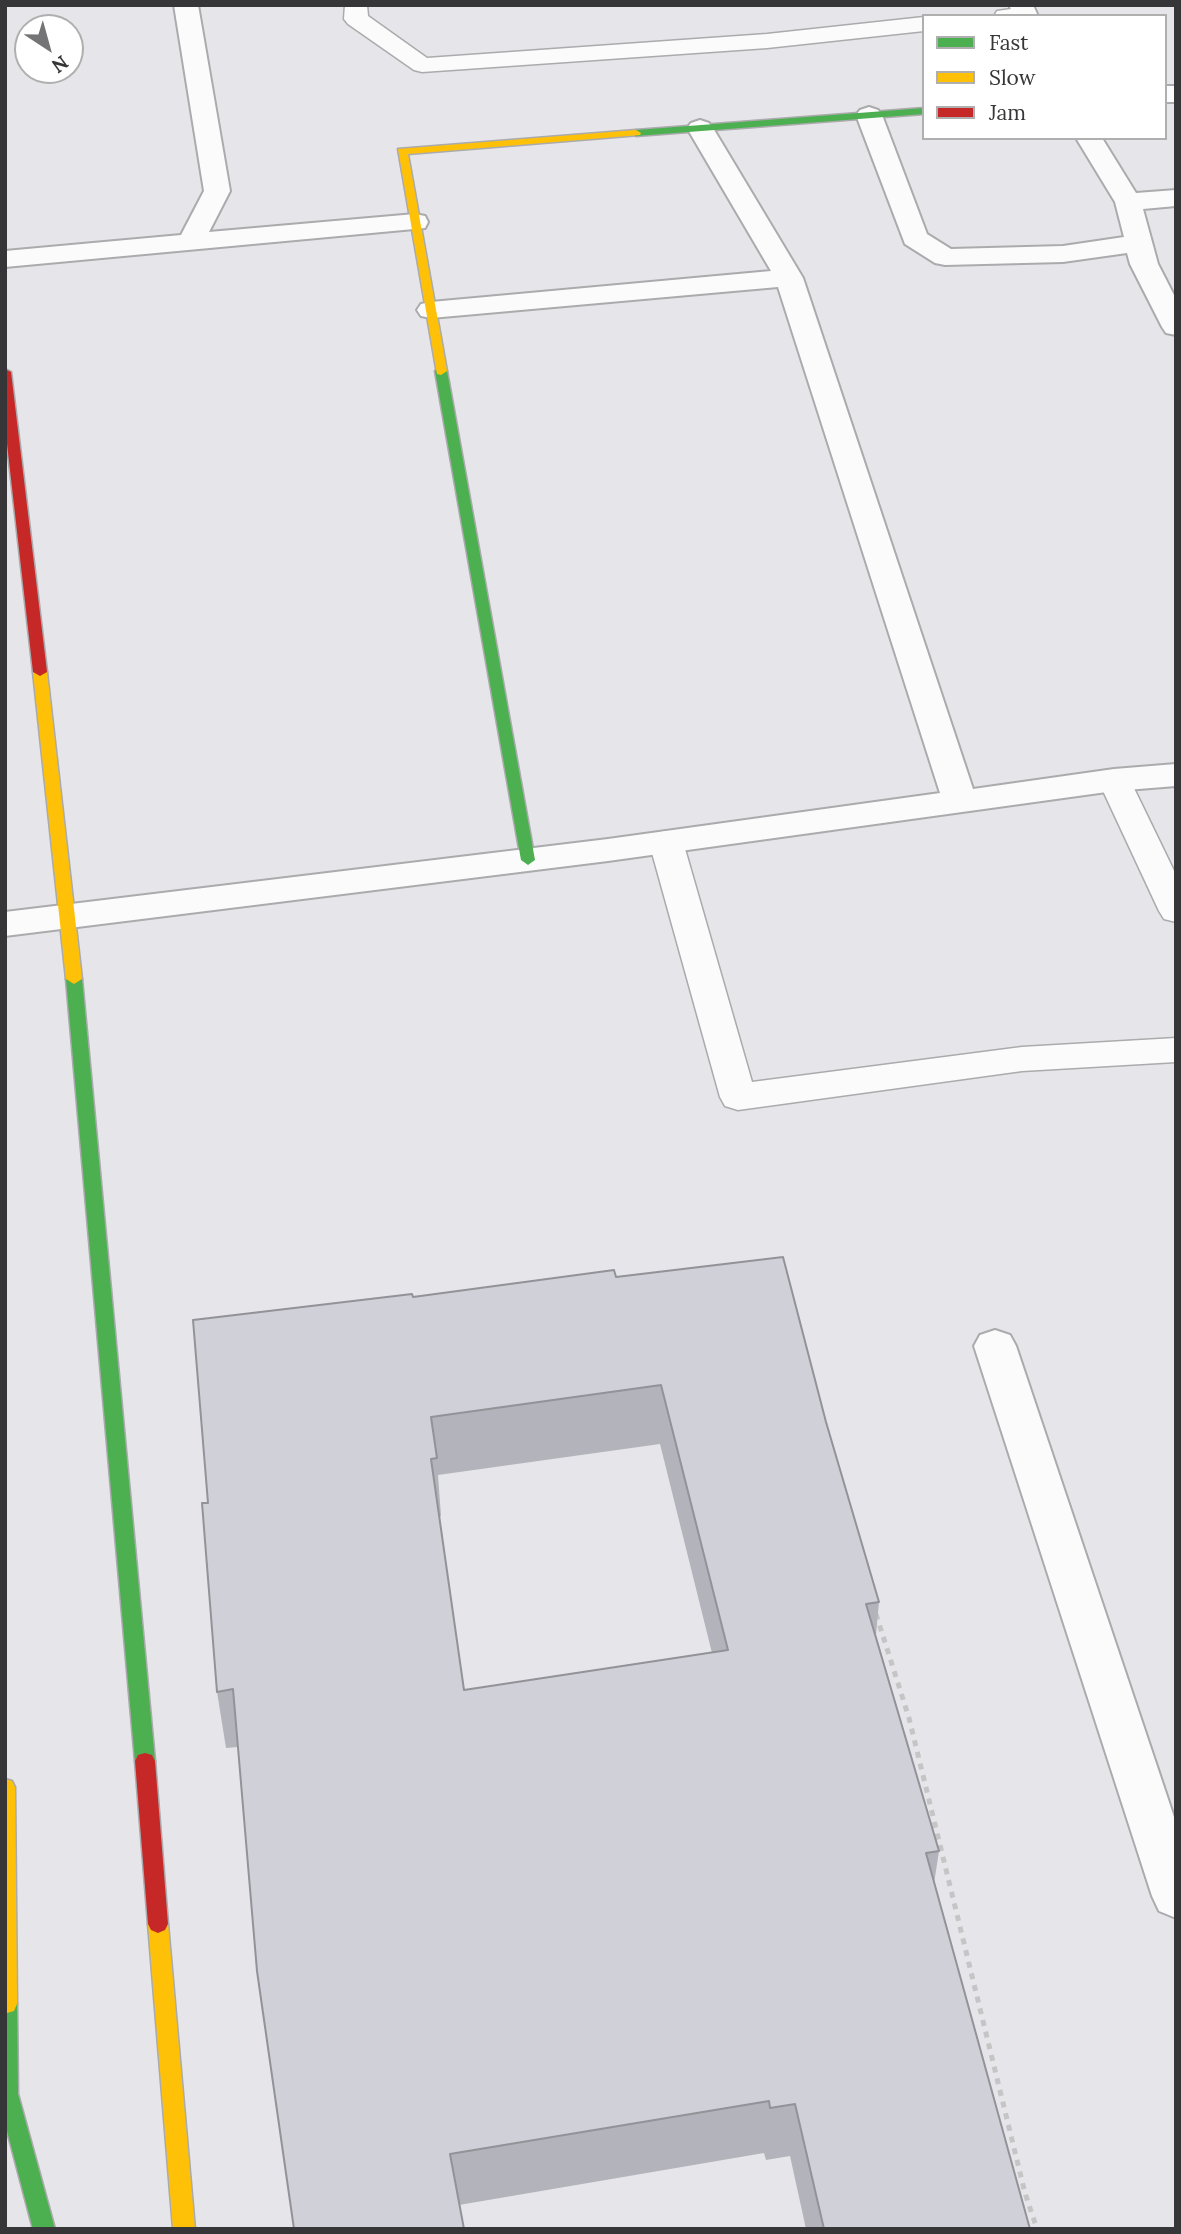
<!DOCTYPE html>
<style>
body{margin:0}
#map{position:relative;width:1181px;height:2234px;overflow:hidden;background:#e6e6ea;font-family:Lora,serif}
canvas{display:block}
.frame{position:absolute;inset:0;border:7px solid #363638;pointer-events:none}
.legend{position:absolute;left:922px;top:14px;width:245px;height:126px;box-sizing:border-box;background:#fff;border:2px solid #afafaf;margin:0;padding:9px 12px;list-style:none;font-size:21px;color:#363638}
.legend li{display:flex;align-items:center;gap:14px;height:35px}
.legend b{width:35px;border:2px solid #afafaf}
.north{position:absolute;left:14px;top:14px;width:70px;height:70px;box-sizing:border-box;background:#fff;border:2px solid #afafaf;border-radius:50%;rotate:144deg;font-size:19px;font-weight:700;line-height:28px;text-align:center;color:#363638}
.north::after{content:'';display:block;margin:auto;width:24px;height:32px;background:#747476;clip-path:polygon(50% 0,100% 100%,50% 72%,0 100%)}
</style>
<div id="map">
<canvas width="1181" height="2234"></canvas>
<div class="frame"></div>
<ul class="legend">
<li><b style="height:9px;background:#4caf50"></b>Fast</li>
<li><b style="height:9px;background:#ffc107"></b>Slow</li>
<li><b style="height:9px;background:#c62828"></b>Jam</li>
</ul>
<div class="north">N</div>
</div>
<script>
const g = document.querySelector('canvas').getContext('2d');
g.lineJoin = 'round';
const toPath = rows => new Path2D(rows.map(r => 'M' + r).join(''));
function strokePath(path, color, width, dash) { g.strokeStyle = color; g.lineWidth = width; g.lineCap = dash ? 'butt' : 'round'; g.setLineDash(dash || []); g.stroke(path); }
function fillPath(path, color) { g.fillStyle = color; g.fill(path, 'evenodd'); }
const lane = toPath([
 [345,5,367,5,368,16,427,58,767,34,924,17,924,31,767,48,422,72,414,70,348,24,344,19,345,5],
 [1025,7,1033,9,1035,16,994,16,997,11,1025,7],
 [1114,770,1126,773,1130,780,1176,875,1176,922,1164,919,1159,911,1098,780,1102,773,1114,770],
 [666,831,678,834,683,842,752,1082,1022,1047,1176,1038,1176,1062,1022,1071,738,1110,725,1106,720,1097,649,842,654,834,666,831]
]);
const street = toPath([
 [174,5,198,5,230,191,209,232,415,214,425,216,428,222,425,228,5,267,5,251,181,235,204,191,174,5],
 [1009,5,1033,5,1038,16,1014,16,1009,5],
 [1165,86,1176,86,1176,102,1165,102,1165,86],
 [869,107,878,110,882,115,927,234,951,249,1063,246,1124,237,1115,202,1076,138,1102,138,1136,193,1176,190,1176,206,1143,209,1158,264,1176,299,1176,335,1166,333,1162,327,1130,264,1127,253,1063,262,945,265,935,263,905,244,856,115,860,110,869,107],
 [700,120,709,123,713,128,803,278,973,789,1114,769,1176,764,1176,786,1114,791,608,861,5,936,5,912,608,839,940,793,778,287,431,318,421,316,417,310,421,304,431,302,771,271,687,128,691,123,700,120],
 [995,1330,1010,1335,1016,1346,1176,1823,1176,1918,1159,1911,1152,1896,974,1346,980,1335,995,1330]
]);
const fast = toPath([
 [924,108,924,114,636,136,631,133,636,130,924,108],
 [441,367,447,371,535,860,528,865,521,860,435,371,441,367],
 [74,974,82,979,155,1761,152,1767,145,1769,138,1767,135,1761,66,979,74,974],
 [5,1995,14,1997,17,2004,18,2094,55,2229,33,2229,5,2123,5,1995]
]);
const slow = toPath([
 [636,130,641,133,640,135,408,154,447,371,441,375,437,374,398,149,636,130],
 [40,668,47,672,82,979,74,984,66,979,33,672,40,668],
 [5,1779,12,1781,15,1787,17,2004,14,2011,7,2013,5,1779],
 [158,1915,165,1918,168,1924,195,2229,173,2229,148,1924,151,1918,158,1915]
]);
const jam = toPath([
 [5,369,11,372,47,672,40,676,33,672,5,426,5,369],
 [145,1753,152,1755,155,1761,168,1924,165,1930,158,1933,151,1930,148,1924,135,1761,138,1755,145,1753]
]);
strokePath(lane, '#ababad', 3);
strokePath(street, '#ababad', 4);
strokePath(fast, '#ababad', 3);
strokePath(slow, '#ababad', 3);
strokePath(jam, '#ababad', 3);
strokePath(toPath([
 [876,1614,909,1718,1025,2193,1037,2229]
]), '#c5c5c6', 5, [6, 6]);
fillPath(lane, '#fbfbfc');
fillPath(street, '#fbfbfc');
fillPath(fast, '#4caf50');
fillPath(slow, '#ffc107');
fillPath(jam, '#c62828');
fillPath(toPath([
 [616,1277,826,1422,879,1602,876,1635,939,1851,934,1884,1030,2229,806,2229,790,2156,766,2160,764,2153,459,2205,238,1747,226,1748,217,1692,208,1503,413,1297],
 [660,1444,712,1653,464,1690,439,1517,441,1516,438,1475]
]), '#b3b3bb');
const building = toPath([
 [783,1257,826,1422,879,1602,866,1604,939,1851,926,1853,1030,2229,824,2229,795,2104,770,2108,769,2101,450,2154,464,2229,294,2229,257,1971,233,1689,217,1692,202,1503,208,1503,193,1320,412,1294,413,1297,614,1270,616,1277,783,1257],
 [661,1385,728,1650,464,1690,431,1459,437,1458,431,1417,661,1385]
]);
fillPath(building, '#d0d0d9');
strokePath(building, '#929298', 2);
</script>
